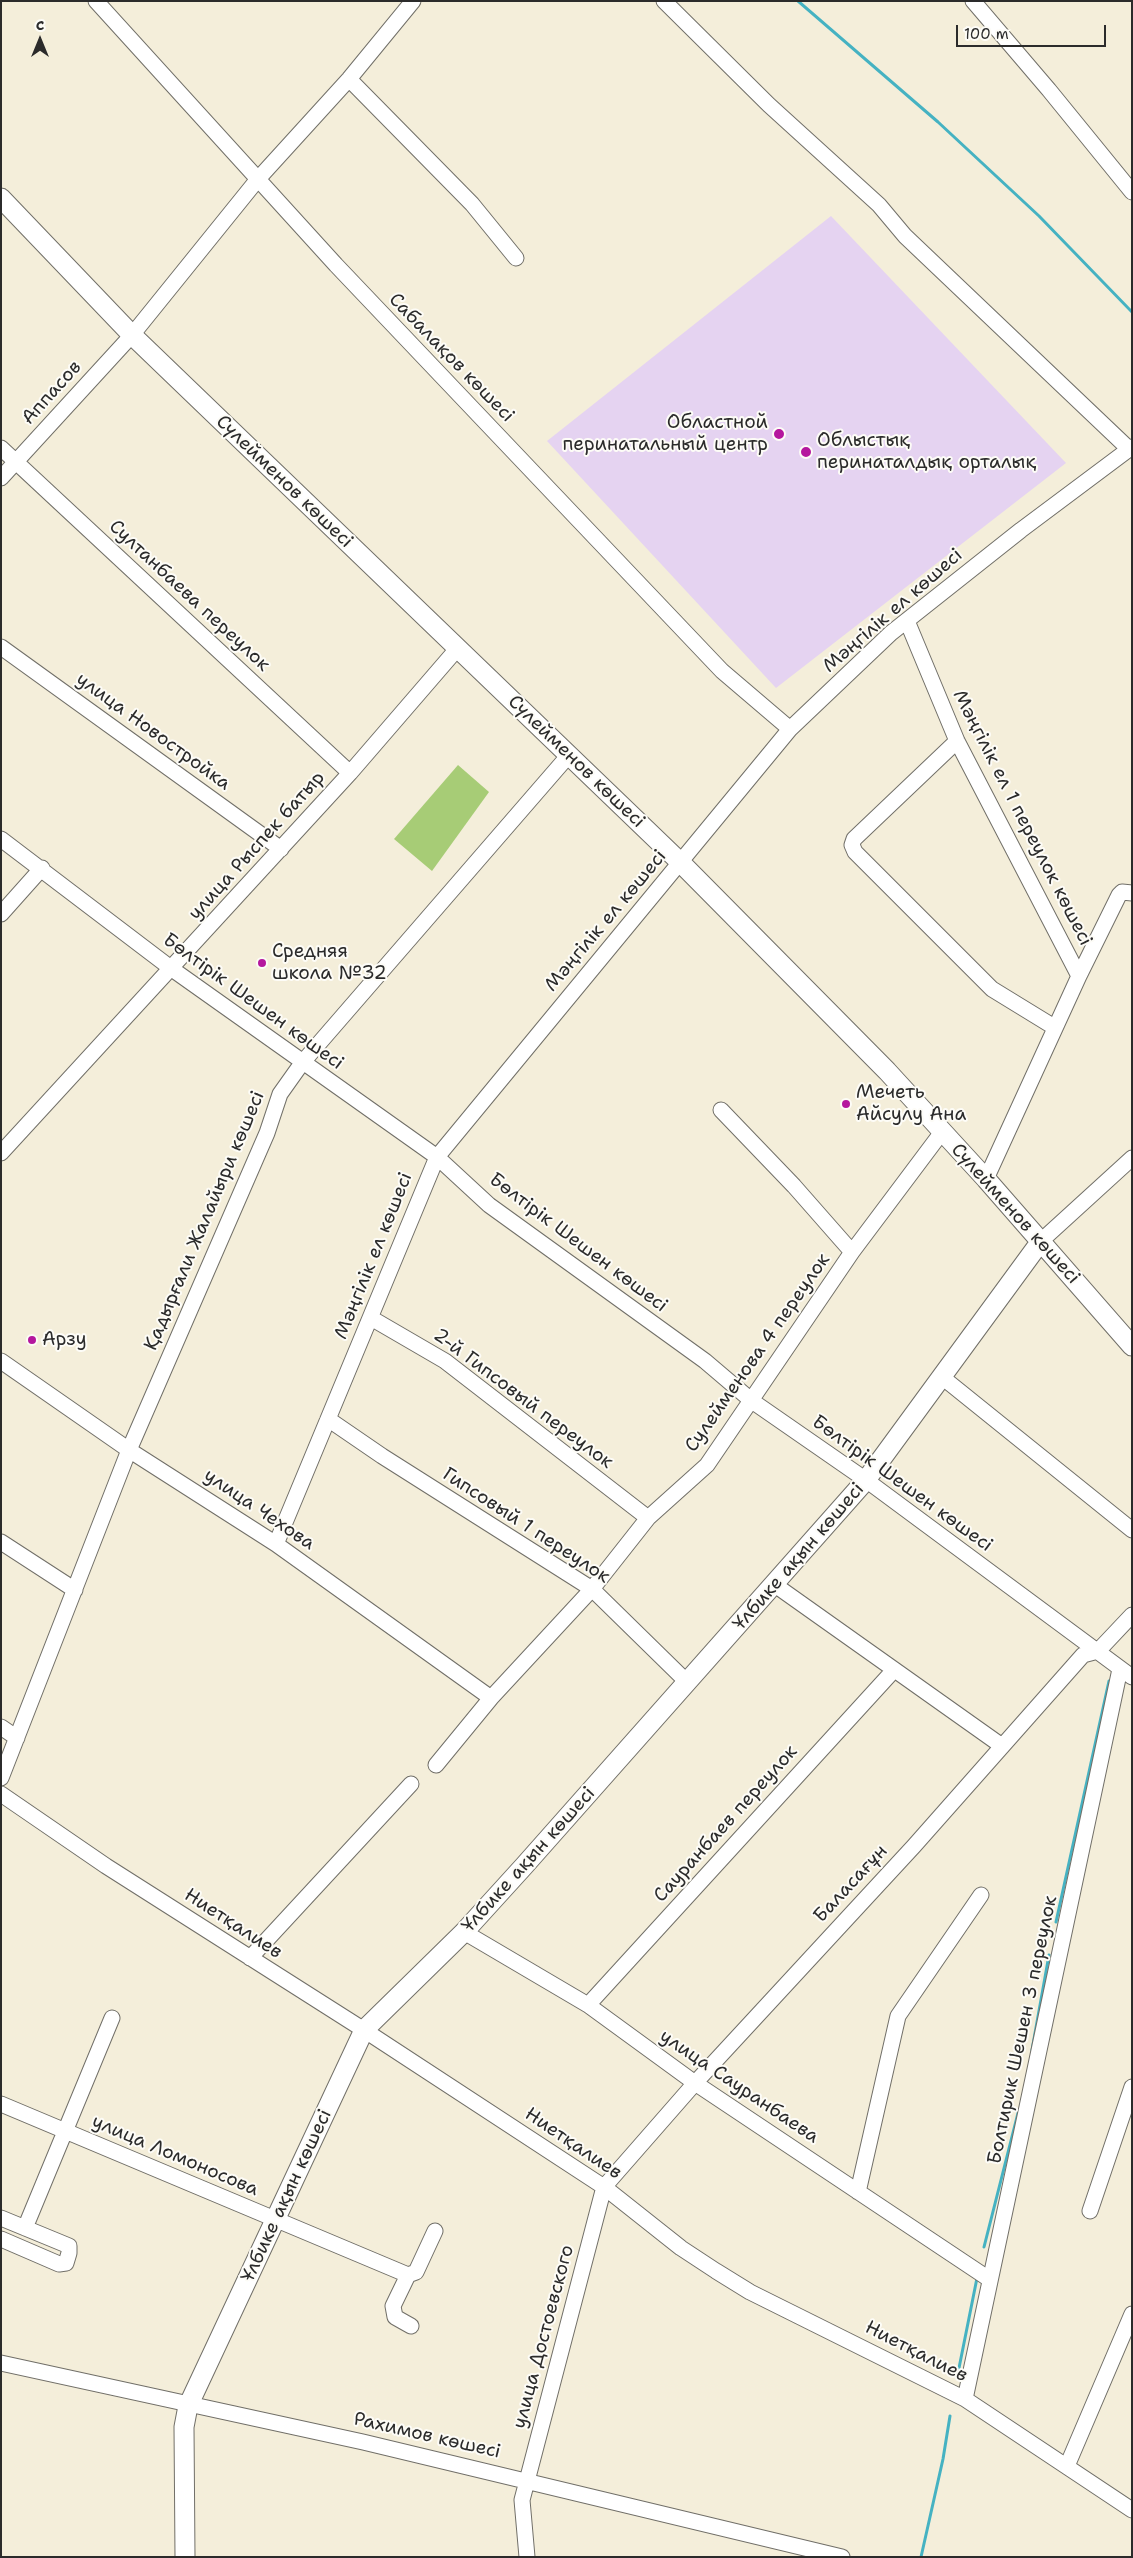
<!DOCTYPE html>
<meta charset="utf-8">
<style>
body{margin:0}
#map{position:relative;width:1133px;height:2558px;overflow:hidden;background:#f4eeda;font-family:"Shantell Sans",sans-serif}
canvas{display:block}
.frame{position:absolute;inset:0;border:2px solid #2b2b2b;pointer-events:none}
.north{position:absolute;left:15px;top:15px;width:50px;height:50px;-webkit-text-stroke:4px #fdfcf7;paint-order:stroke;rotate:0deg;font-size:14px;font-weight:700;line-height:20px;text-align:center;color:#2b2b2b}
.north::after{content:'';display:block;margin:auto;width:18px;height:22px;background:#2b2b2b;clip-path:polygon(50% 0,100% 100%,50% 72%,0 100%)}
.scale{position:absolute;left:956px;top:25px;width:150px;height:22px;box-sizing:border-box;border:2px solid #2b2b2b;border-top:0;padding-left:6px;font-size:15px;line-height:18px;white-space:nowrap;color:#2b2b2b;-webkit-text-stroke:4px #fdfcf7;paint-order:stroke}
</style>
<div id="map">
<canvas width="1133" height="2558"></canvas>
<div class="frame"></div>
<div class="north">С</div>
<div class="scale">100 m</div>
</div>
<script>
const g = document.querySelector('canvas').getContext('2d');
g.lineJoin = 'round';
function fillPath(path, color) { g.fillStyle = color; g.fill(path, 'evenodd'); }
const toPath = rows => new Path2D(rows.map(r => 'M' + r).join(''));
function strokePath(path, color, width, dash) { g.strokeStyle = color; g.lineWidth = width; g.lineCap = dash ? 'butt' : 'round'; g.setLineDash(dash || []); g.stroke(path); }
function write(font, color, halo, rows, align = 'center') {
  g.font = font + ' "Shantell Sans",sans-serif'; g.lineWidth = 4; g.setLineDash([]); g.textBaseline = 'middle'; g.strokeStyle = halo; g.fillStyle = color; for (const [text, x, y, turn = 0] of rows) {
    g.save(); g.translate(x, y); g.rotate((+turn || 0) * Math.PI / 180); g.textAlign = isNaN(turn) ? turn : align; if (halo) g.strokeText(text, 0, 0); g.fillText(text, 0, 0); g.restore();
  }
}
fillPath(toPath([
 [831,216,1066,463,776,688,547,441]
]), '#e5d3f1');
fillPath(toPath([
 [458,765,489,792,432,871,394,839]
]), '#a7cc76');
strokePath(toPath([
 [798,1,938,122,1039,216,1132,312],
 [1056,1922,1109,1681],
 [1032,2050,1049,1955],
 [984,2247,1018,2113],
 [957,2378,977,2278],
 [921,2557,943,2459,950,2416]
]), '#45b2c2', 3);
const minor = toPath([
 [96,1,336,265,722,671,790,729],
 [664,1,769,105,879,205,905,236,1129,449],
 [973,1,1049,90,1132,192],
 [349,79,472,204,516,258],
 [1,448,350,773],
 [1,478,132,335,258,179,349,79,413,1],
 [907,621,957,741,1079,976,986,1179],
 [1,647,281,849],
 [957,741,854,839,852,845,855,852,992,989,1054,1027],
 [1,839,172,969,437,1157,489,1205,705,1361,752,1401,866,1480,1132,1677],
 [1,914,42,868],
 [1079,976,1119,895,1122,892,1132,893],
 [721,1110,794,1186,852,1252],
 [1,1153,350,773,457,649],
 [1041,1241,1132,1158],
 [371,1318,445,1361,648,1518],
 [1,1361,129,1450,276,1544,491,1698],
 [942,1377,1132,1530],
 [328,1419,382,1456,592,1589,688,1683],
 [1,1542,75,1590],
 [276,1544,437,1157,790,729,891,633,1021,530,1132,447],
 [775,1585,1002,1746],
 [1,1727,17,1738],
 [436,1765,491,1698,592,1589,648,1518,707,1465,852,1252,942,1132],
 [1,1778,129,1450,267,1133,280,1094,302,1063,569,755],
 [1,1794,106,1866,364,2030,604,2187,681,2248,716,2271,750,2292,965,2399,1132,2510],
 [464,1932,588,2005,695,2083,989,2279],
 [250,1958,411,1784],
 [588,2005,894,1670],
 [1,2104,408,2275,416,2272,435,2231],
 [858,2192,898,2016,981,1895],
 [1090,2211,1132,2087],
 [1,2218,69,2246,69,2253,66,2263,59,2264,1,2239],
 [25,2228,112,2018],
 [408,2275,393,2306,395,2317,411,2326],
 [1,2363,363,2442,842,2557],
 [965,2399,1120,1669],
 [1067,2466,1132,2314],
 [527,2557,522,2500,604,2187,695,2083,914,1846,1083,1655,1098,1651,1132,1615]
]);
const major = toPath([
 [1,198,132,335,681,863,887,1071,986,1179,1132,1346],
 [185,2557,184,2427,188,2406,364,2030,464,1932,524,1866,866,1480,1041,1241]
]);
strokePath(minor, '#716f68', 17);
strokePath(major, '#716f68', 21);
strokePath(minor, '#fff', 15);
strokePath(major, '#fff', 19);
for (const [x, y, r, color] of [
 [779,434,6,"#b5179e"],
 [806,452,6,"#b5179e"],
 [262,963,5,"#b5179e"],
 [846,1104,5,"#b5179e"],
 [32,1340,5,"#b5179e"]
]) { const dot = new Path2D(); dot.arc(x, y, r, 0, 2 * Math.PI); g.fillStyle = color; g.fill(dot); strokePath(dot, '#fdfcf7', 2); }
write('19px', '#2b2b2b', '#fdfcf7', [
 ["Сабалақов көшесі",451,358,46],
 ["Аппасов",52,393,-48],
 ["Сүлейменов көшесі",284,482,44],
 ["Султанбаева переулок",189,596,43],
 ["Мәңгілік ел көшесі",893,611,-41],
 ["улица Новостройка",153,732,36],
 ["Сүлейменов көшесі",576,762,44],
 ["Мәңгілік ел 1 переулок көшесі",1022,818,63],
 ["улица Рыспек батыр",257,846,-48],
 ["Мәңгілік ел көшесі",606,921,-50],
 ["Бөлтірік Шешен көшесі",253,1002,36],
 ["Сүлейменов көшесі",1015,1214,48],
 ["Қадырғали Жалайыри көшесі",205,1221,-67],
 ["Бөлтірік Шешен көшесі",578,1243,37],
 ["Мәңгілік ел көшесі",374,1256,-68],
 ["Сулейменова 4 переулок",758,1353,-55],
 ["2-й Гипсовый переулок",523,1399,37],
 ["Бөлтірік Шешен көшесі",902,1484,36],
 ["улица Чехова",259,1510,34],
 ["Гипсовый 1 переулок",526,1526,33],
 ["Ұлбике ақын көшесі",799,1557,-49],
 ["Сауранбаев переулок",726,1824,-48],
 ["Ұлбике ақын көшесі",529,1860,-48],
 ["Баласағұн",851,1884,-47],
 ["Ниетқалиев",233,1924,33],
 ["Болтирик Шешен 3 переулок",1023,2030,-78],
 ["улица Сауранбаева",739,2087,34],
 ["Ниетқалиев",573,2144,34],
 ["улица Ломоносова",175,2156,23],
 ["Ұлбике ақын көшесі",287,2196,-65],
 ["улица Достоевского",544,2337,-75],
 ["Ниетқалиев",916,2352,27],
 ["Рахимов көшесі",427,2436,13]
]);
write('19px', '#2b2b2b', '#fdfcf7', [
 ["Областной",768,423,"right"],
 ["перинатальный центр",768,445,"right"],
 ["Облыстық",817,441],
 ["перинаталдық орталық",817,463],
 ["Средняя",272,952],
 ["школа №32",272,974],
 ["Мечеть",856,1093],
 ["Айсулу Ана",856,1115],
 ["Арзу",42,1340]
], 'left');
</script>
